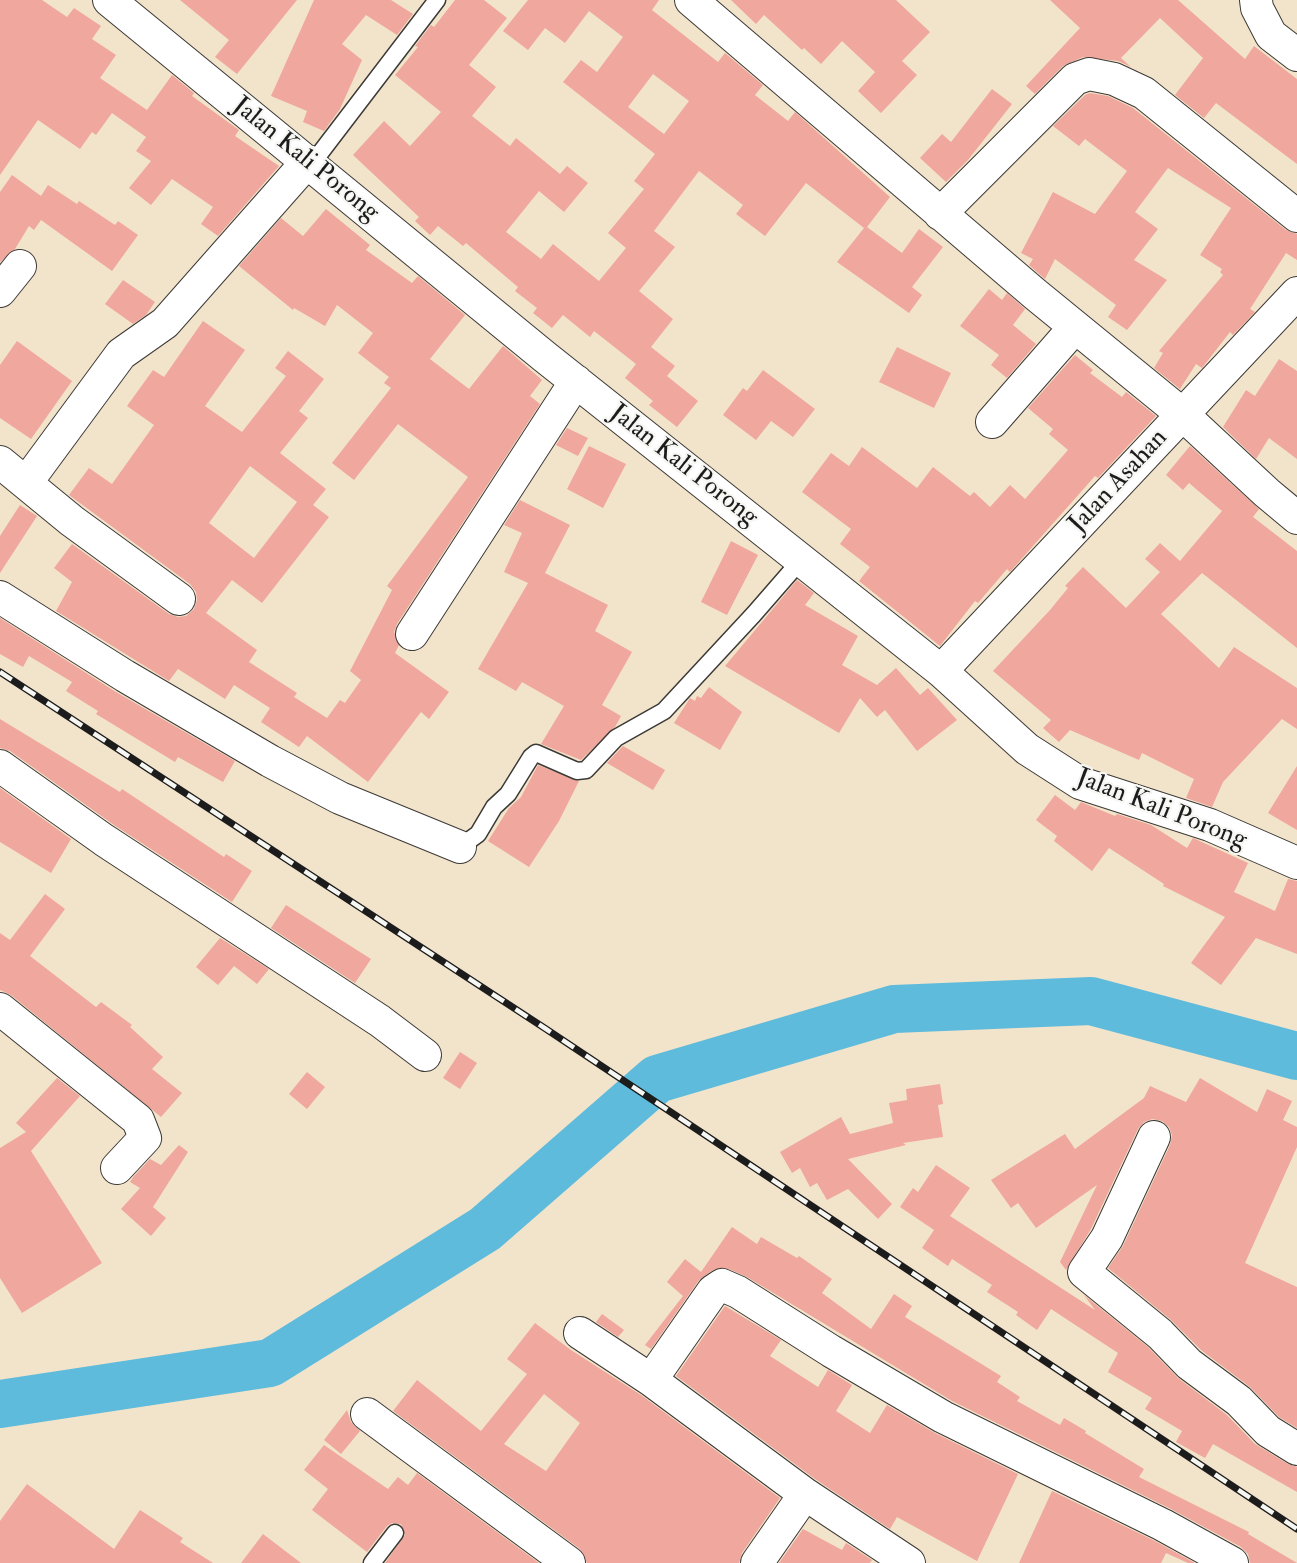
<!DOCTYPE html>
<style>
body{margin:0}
canvas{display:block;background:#f2e3cb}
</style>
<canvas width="1297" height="1563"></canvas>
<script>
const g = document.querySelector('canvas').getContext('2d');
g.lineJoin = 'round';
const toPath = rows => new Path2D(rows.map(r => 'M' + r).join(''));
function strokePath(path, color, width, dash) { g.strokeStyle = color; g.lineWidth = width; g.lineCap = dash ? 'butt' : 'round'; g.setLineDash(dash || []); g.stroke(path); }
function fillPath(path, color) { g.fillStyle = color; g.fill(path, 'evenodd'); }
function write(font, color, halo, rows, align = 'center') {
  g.font = font + ' "IM FELL Double Pica",serif'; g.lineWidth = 4.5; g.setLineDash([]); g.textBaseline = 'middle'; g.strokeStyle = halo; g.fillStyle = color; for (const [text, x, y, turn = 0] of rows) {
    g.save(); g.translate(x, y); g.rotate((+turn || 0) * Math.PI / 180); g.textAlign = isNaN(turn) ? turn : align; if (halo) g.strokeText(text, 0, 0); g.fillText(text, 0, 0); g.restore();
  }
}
strokePath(toPath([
 [0,1404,270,1363,485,1229,657,1079,894,1009,1091,1001,1297,1056]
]), '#5ebbdc', 48);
fillPath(toPath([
 [0,0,42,0,67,17,74,8,101,26,92,39,116,55,100,78,147,110,172,75,194,93,192,96,239,130,235,136,279,166,218,236,201,224,213,207,172,179,151,205,129,188,151,161,136,151,146,137,112,113,96,135,92,132,80,149,38,120,0,175],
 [180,0,297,0,237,74,215,57,229,40],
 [314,0,391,0,413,14,397,35,366,15,342,44,362,60,340,109,324,131,303,122,307,111,271,96],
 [455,0,484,0,507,18,469,65,496,87,472,116,510,146,516,138,560,174,567,166,588,183,564,212,539,191,506,232,541,259,553,244,599,281,626,248,608,233,644,189,634,181,655,154,563,82,581,60,597,72,623,37,589,11,565,43,545,28,528,50,503,31,528,0,659,0,652,10,718,62,725,53,763,85,755,95,788,121,795,112,890,197,867,227,902,253,919,229,943,247,912,287,922,295,909,313,837,262,864,228,806,183,765,236,736,214,743,205,699,171,654,231,675,247,639,291,673,319,651,347,675,366,667,376,698,401,677,427,649,405,653,401,625,378,636,364,594,331,590,337,563,315,552,328,533,313,537,308,515,291,518,287,466,243,463,246,438,226,430,235,415,221,419,217,353,155,384,121,410,146,441,112,395,75,418,47,415,46,431,25,434,27],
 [653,74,689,101,664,134,628,107],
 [731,0,896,0,930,32,902,61,917,75,881,113,858,91,875,72,842,41,821,64,804,48,802,50,764,15,756,24],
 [1050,0,1178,0,1245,59,1254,46,1297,79,1297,164,1216,103,1204,118,1175,95,1203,58,1160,18,1121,58,1131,67,1118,61,1083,57,1063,66,1035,94,1026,86,1080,28],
 [992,89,1012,104,968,160,946,182,920,158,942,134,951,142],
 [1090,93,1108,96,1133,108,1286,230,1297,234,1297,260,1286,253,1250,309,1255,312,1233,335,1230,332,1202,368,1196,364,1180,389,1154,368,1163,353,1159,351,1223,275,1220,272,1222,269,1200,255,1231,208,1168,168,1135,212,1158,229,1134,260,1167,280,1127,330,1108,317,1116,305,1055,259,1045,279,1029,265,1033,259,1021,253,1053,192,1095,214,1127,171,1085,139,1079,146,1053,126,1085,95],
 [12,175,41,196,48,185,77,204,79,201,115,225,118,221,138,235,112,271,41,220,34,230,29,226,15,249,0,262,0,192],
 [326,209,370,245,366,250,412,283,418,276,465,315,430,359,469,389,503,346,542,380,530,396,540,404,397,624,394,632,399,645,395,653,449,692,429,719,421,712,368,782,307,736,299,747,261,722,270,708,234,685,225,699,178,669,169,681,56,611,72,582,54,568,72,544,169,614,178,617,186,616,194,609,197,600,196,592,190,584,69,495,89,468,112,484,154,425,127,406,153,370,164,377,203,321,245,350,205,406,242,432,286,376,275,368,288,351,324,379,299,411,308,418,280,453,326,489,313,505,329,517,262,603,232,580,206,613,257,650,249,662,297,693,294,697,327,718,340,700,345,703,361,680,350,671,392,590,387,586,468,477,398,424,354,480,332,463,391,388,384,383,389,377,358,353,373,333,337,305,325,326,294,308,293,310,239,266,281,218,303,236],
 [250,466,297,502,254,558,209,523],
 [123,280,155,302,146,315,133,324,105,304],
 [989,289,1002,300,1007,293,1025,309,1013,325,1036,344,1007,378,991,365,999,355,960,326],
 [17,341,72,381,31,439,0,418,0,365],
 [897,347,951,373,934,408,879,382],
 [1075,355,1093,370,1090,373,1122,397,1126,392,1156,416,1098,478,1095,476,1010,572,1007,569,978,603,975,601,940,646,859,581,870,567,840,544,851,529,802,492,831,453,849,466,862,447,917,488,933,467,970,496,974,492,990,507,1010,485,1025,499,1068,450,1049,434,1053,429,1028,408],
 [1279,359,1297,371,1297,459,1269,438,1256,459,1223,427,1246,390,1255,396],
 [763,370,815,409,793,437,771,421,756,440,723,415,743,388,747,391],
 [567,428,588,438,578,456,556,445],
 [589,446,626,464,603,508,567,489],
 [1190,446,1259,509,1253,517,1297,551,1297,648,1202,573,1161,614,1219,668,1234,647,1297,688,1297,729,1282,719,1223,782,1212,807,1186,798,1194,779,1142,753,1139,760,1070,730,1059,742,1043,728,1051,720,993,671,1050,610,1068,588,1065,586,1083,567,1126,608,1160,572,1145,559,1160,543,1180,561,1222,511,1189,483,1183,490,1166,475],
 [520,500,570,525,545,573,608,605,595,631,632,652,602,705,621,716,615,727,581,760,541,744,564,706,522,682,516,691,478,669,528,583,504,572,522,533,504,525],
 [20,505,37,516,0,573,0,536],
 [731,541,758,555,727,615,701,602],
 [797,580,814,593,805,605,858,636,842,665,877,685,896,668,920,695,928,688,957,720,917,751,885,710,877,717,860,698,839,733,725,666],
 [0,618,116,692,235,761,223,782,178,757,175,762,96,714,98,711,66,691,72,682,29,656,23,667,0,654],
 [709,687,742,712,720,750,674,723,690,698,695,701,697,696,701,698],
 [0,719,120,792,122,789,224,857,226,854,252,871,232,902,114,825,10,751,0,748],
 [623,746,665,770,653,790,607,763],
 [538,765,579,781,559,821,529,867,488,841,509,808,521,797],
 [1297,766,1297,830,1268,813],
 [0,788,71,839,51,873,0,842],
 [1055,795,1075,810,1081,802,1115,816,1117,814,1151,825,1187,848,1193,838,1248,863,1234,892,1275,911,1288,879,1297,881,1297,954,1256,938,1221,985,1191,963,1225,917,1163,886,1164,884,1109,848,1092,871,1054,841,1057,836,1036,820],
 [45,894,65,909,30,956,96,1007,101,1002,132,1025,130,1027,163,1057,152,1069,182,1093,161,1117,11,995,0,990,0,933,10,940],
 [286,905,371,959,355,983,271,928],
 [220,938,269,969,257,984,234,966,218,985,196,967],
 [460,1052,477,1063,460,1089,443,1078],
 [307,1072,325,1087,307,1109,289,1094],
 [57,1078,80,1096,31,1151,102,1263,22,1313,0,1278,0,1148,26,1132,16,1123],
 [1200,1078,1257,1112,1267,1089,1292,1101,1283,1120,1297,1127,1297,1147,1245,1263,1297,1287,1297,1428,1279,1417,1250,1387,1201,1350,1171,1320,1108,1268,1123,1246,1170,1145,1172,1135,1169,1127,1162,1121,1152,1119,1144,1122,1138,1129,1091,1229,1066,1270,1060,1262,1097,1185,1036,1228,1018,1203,1011,1208,991,1180,1065,1134,1075,1149,1144,1098,1150,1086,1186,1102],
 [940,1084,943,1104,938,1105,943,1137,903,1143,906,1145,848,1159,892,1204,878,1219,848,1189,827,1200,817,1183,810,1187,800,1168,792,1173,780,1152,841,1117,850,1134,893,1123,889,1103,907,1100,906,1089],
 [179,1145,188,1152,153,1207,166,1218,151,1236,121,1209,140,1188,130,1182,134,1176,150,1159,161,1165],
 [936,1165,970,1188,950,1216,1095,1310,1084,1295,1148,1347,1178,1378,1227,1415,1255,1444,1288,1464,1297,1467,1297,1492,1213,1444,1205,1458,1176,1442,1182,1431,1145,1409,1152,1398,1108,1372,1118,1353,1051,1309,1037,1330,1016,1315,1018,1312,987,1292,992,1285,952,1259,948,1266,922,1248,934,1230,900,1207,913,1188,918,1192],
 [732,1227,757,1244,761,1237,797,1258,799,1256,832,1279,822,1293,871,1329,894,1294,912,1306,905,1317,1001,1376,997,1382,1020,1397,1017,1401,1060,1425,1064,1418,1086,1431,1085,1433,1144,1469,1139,1477,1249,1532,1248,1534,1297,1563,1250,1563,1248,1554,1241,1547,1171,1509,952,1401,747,1277,729,1269,713,1270,699,1280,651,1349,645,1345,683,1296,667,1282,685,1259,701,1272],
 [725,1306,781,1340,770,1356,818,1387,828,1370,852,1385,836,1411,870,1433,887,1405,935,1433,1018,1474,977,1561,897,1517,890,1529,815,1479,676,1376],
 [602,1314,624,1330,618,1337,596,1322],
 [535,1323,571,1350,641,1395,780,1498,742,1553,739,1563,587,1563,580,1549,393,1411,417,1380,481,1431,527,1374,507,1359],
 [544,1394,580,1423,546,1471,504,1444],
 [347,1410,351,1422,360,1431,341,1454,324,1440],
 [324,1445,388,1489,398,1477,408,1485,417,1473,539,1563,385,1563,405,1535,401,1524,392,1523,387,1526,367,1552,312,1510,328,1489,304,1470],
 [27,1484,114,1549,140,1510,183,1538,180,1542,213,1563,0,1563,0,1521],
 [1052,1491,1155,1541,1195,1563,1188,1563,1166,1553,1161,1563,1019,1563],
 [803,1529,842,1550,846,1543,872,1560,870,1563,779,1563],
 [263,1534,301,1563,241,1563]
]), '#f0a79d');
const lane = toPath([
 [311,165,437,0],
 [460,847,478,834,494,807,508,794,531,757,536,753,577,771,586,770,616,738,664,711,754,614,801,560],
 [372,1563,395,1533]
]);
const street = toPath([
 [109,0,545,357,941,671,1027,749,1080,783,1210,825,1297,863],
 [691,0,1035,294,1182,414,1267,493,1297,518],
 [1256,0,1257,8,1271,35,1297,55],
 [940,214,1075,79,1089,74,1114,79,1144,93,1297,216],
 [0,291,20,266],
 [992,422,1075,327],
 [0,462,72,521,179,599],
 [26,483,121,354,165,323,308,161],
 [0,597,125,676,270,761,340,798,460,847],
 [412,634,576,381],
 [941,671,1297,293],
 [0,766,104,840,380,1021,425,1055],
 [0,1009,138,1120,145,1138,117,1168],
 [1154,1137,1107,1238,1084,1272,1160,1334,1189,1364,1239,1401,1268,1431,1297,1449],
 [580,1333,651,1380,805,1494],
 [651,1380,713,1291,722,1285,738,1292,831,1351,943,1417,1163,1525,1232,1563],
 [367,1414,569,1563],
 [757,1563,805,1494,909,1563]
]);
strokePath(lane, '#3c3a36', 19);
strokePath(street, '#3c3a36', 34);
strokePath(lane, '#fff', 16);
strokePath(street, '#fff', 32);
const rail = toPath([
 [0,672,546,1029,1297,1529]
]);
strokePath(rail, '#1c1c1c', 7);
strokePath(rail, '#f6f6f2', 4.5, [14]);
write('26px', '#1c1c1c', '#f6f6f2', [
 ["Jalan Kali Porong",305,160,39],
 ["Jalan Kali Porong",683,466,38],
 ["Jalan Asahan",1119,482,-47],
 ["Jalan Kali Porong",1161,810,21]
]);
</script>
